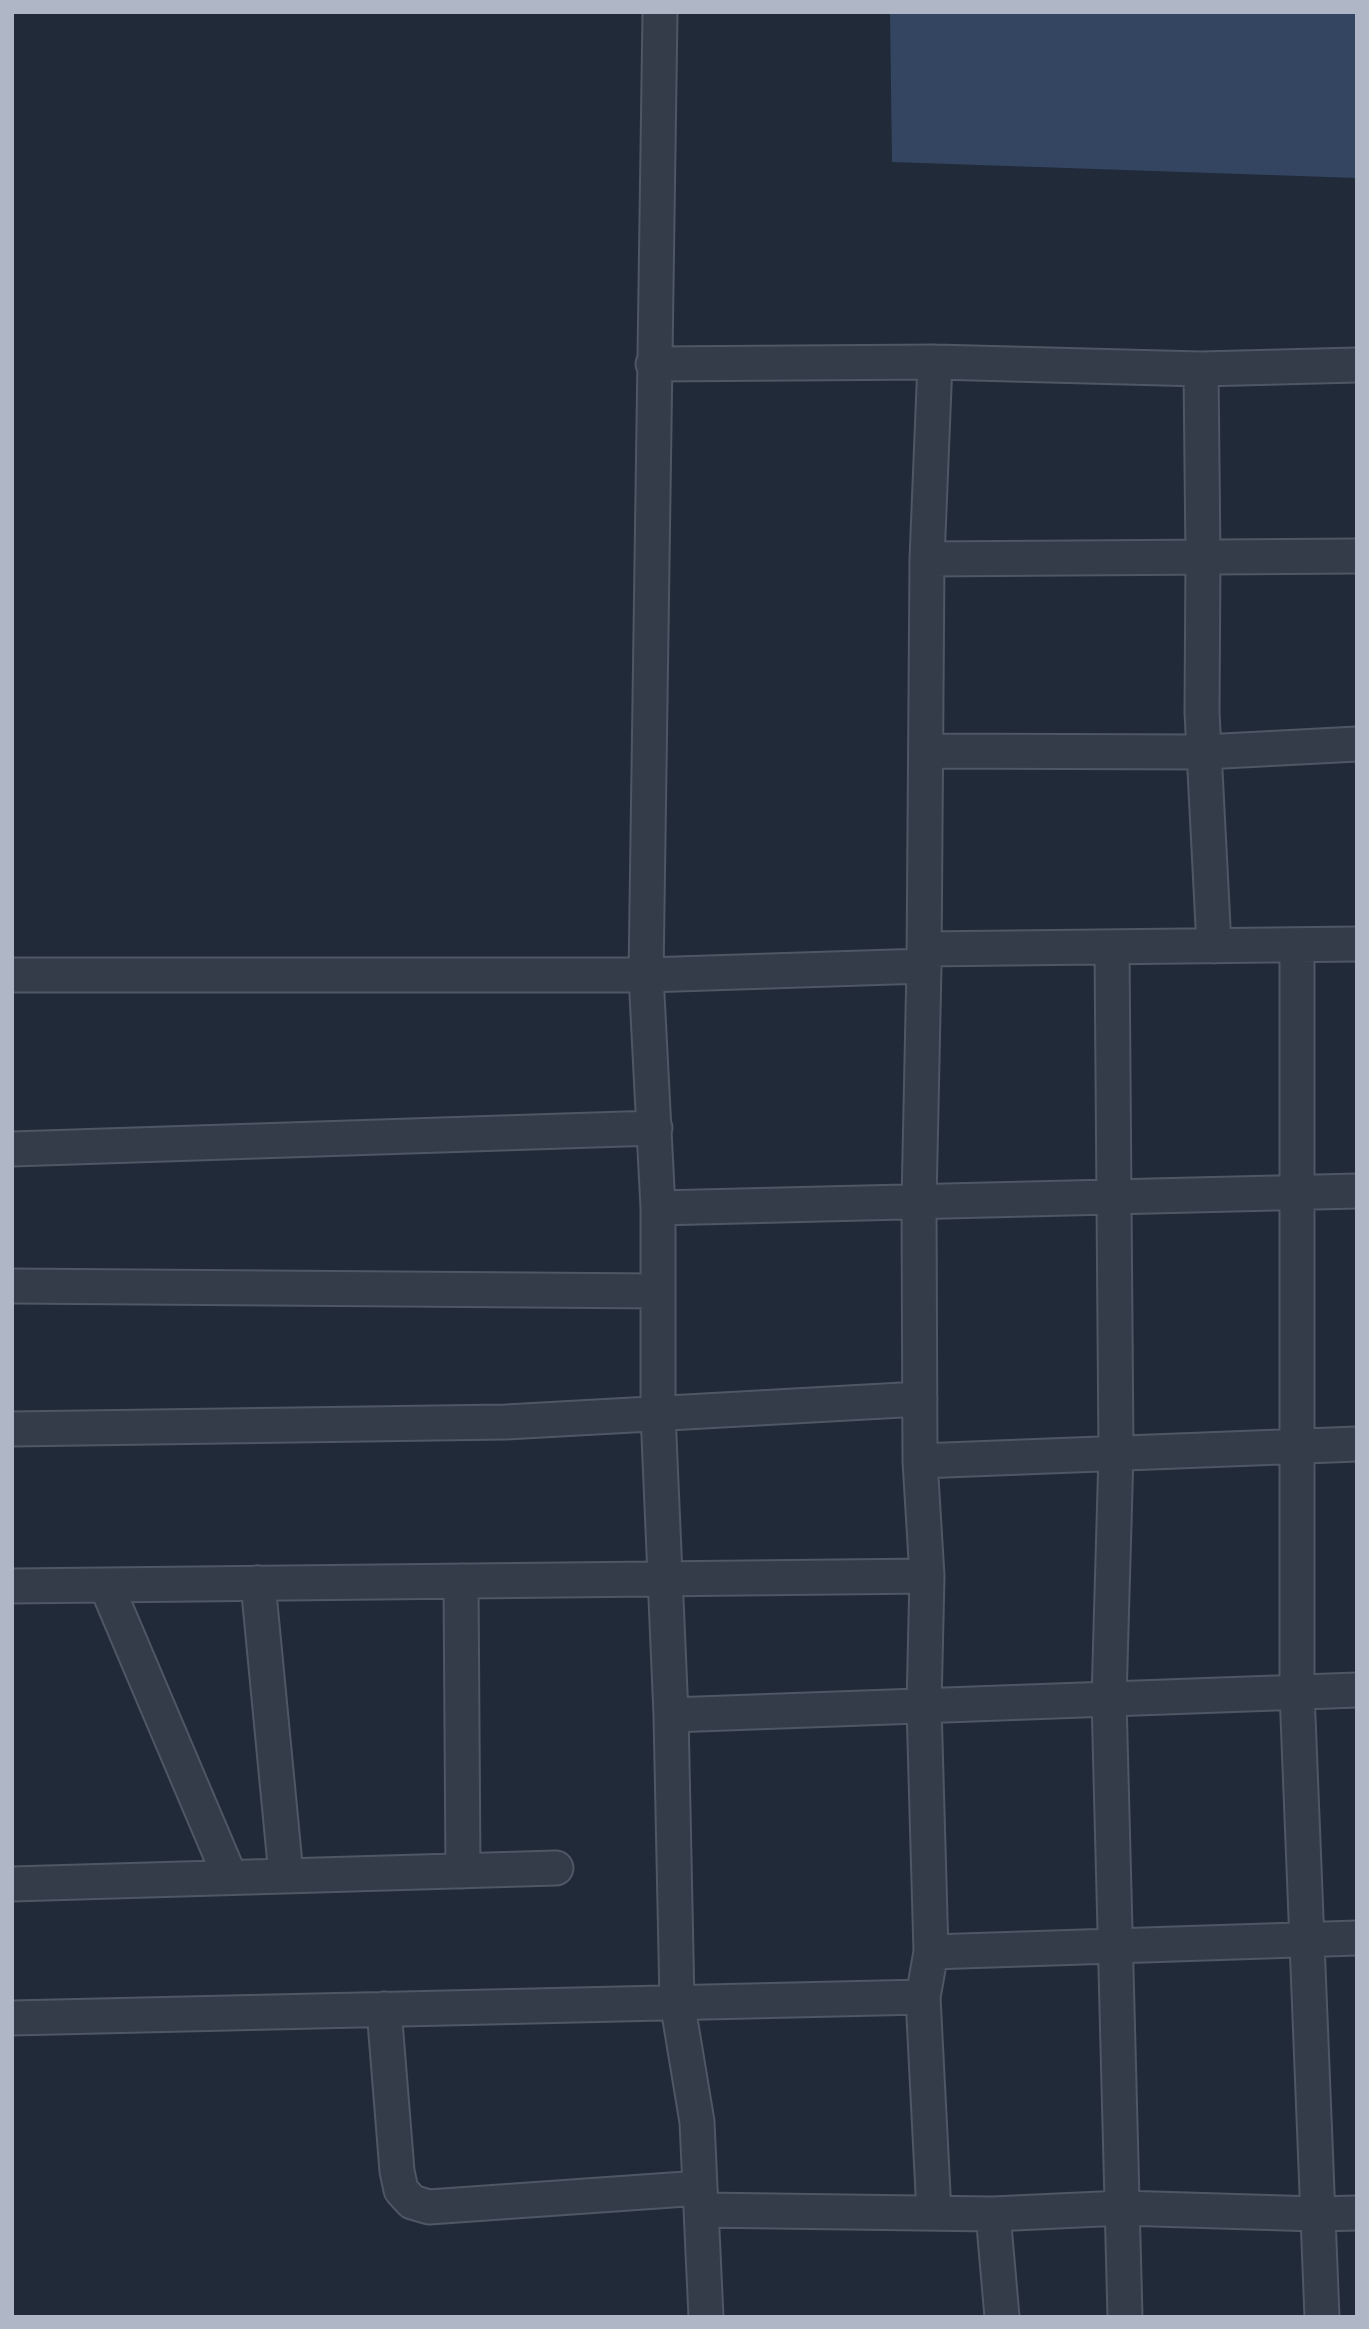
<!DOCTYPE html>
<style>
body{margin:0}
#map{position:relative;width:1369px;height:2329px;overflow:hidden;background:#212a39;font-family:"Exo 2",sans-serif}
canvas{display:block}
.frame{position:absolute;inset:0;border:14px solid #afb7c6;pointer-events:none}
</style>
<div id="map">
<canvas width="1369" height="2329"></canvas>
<div class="frame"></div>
</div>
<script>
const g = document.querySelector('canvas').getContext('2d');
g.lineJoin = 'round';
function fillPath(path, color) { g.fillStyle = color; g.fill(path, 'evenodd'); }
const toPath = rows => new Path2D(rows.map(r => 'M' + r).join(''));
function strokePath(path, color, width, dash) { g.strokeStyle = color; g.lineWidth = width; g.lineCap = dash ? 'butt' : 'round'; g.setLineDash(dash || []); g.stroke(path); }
fillPath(toPath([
 [890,12,1357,12,1357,178,892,162]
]), '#344561');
const minor = toPath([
 [660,12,646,975,658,1208,658,1413,671,1715,677,2001,697,2122,706,2317],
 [653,364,935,362,1201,369,1357,365],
 [1201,369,1203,558,1202,712,1214,946],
 [927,559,1357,556],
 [926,751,1204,752,1357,744],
 [1297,945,1297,1692,1322,2317],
 [1112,947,1116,1454,1109,1699,1125,2317],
 [924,949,1357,944],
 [12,975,646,975,924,966],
 [12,1149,655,1128],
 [658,1208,1357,1191],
 [12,1286,658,1291],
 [12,1429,506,1422,920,1399],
 [920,1461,1357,1444],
 [461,1581,463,1871],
 [258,1583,286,1875],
 [106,1585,230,1877],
 [12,1586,927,1576],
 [671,1715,1357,1690],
 [12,1884,556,1868],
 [931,1952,1357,1938],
 [384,2009,397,2171,401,2190,412,2202,429,2207,700,2188],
 [12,2018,923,1997],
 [701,2210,993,2214,1002,2317],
 [934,2213,923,1997,931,1952,924,1706,927,1576,920,1461,919,1202,924,966,927,559,935,362],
 [993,2214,1122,2208,1317,2214,1357,2213]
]);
strokePath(minor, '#4f5764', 37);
strokePath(minor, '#343c49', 33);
</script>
